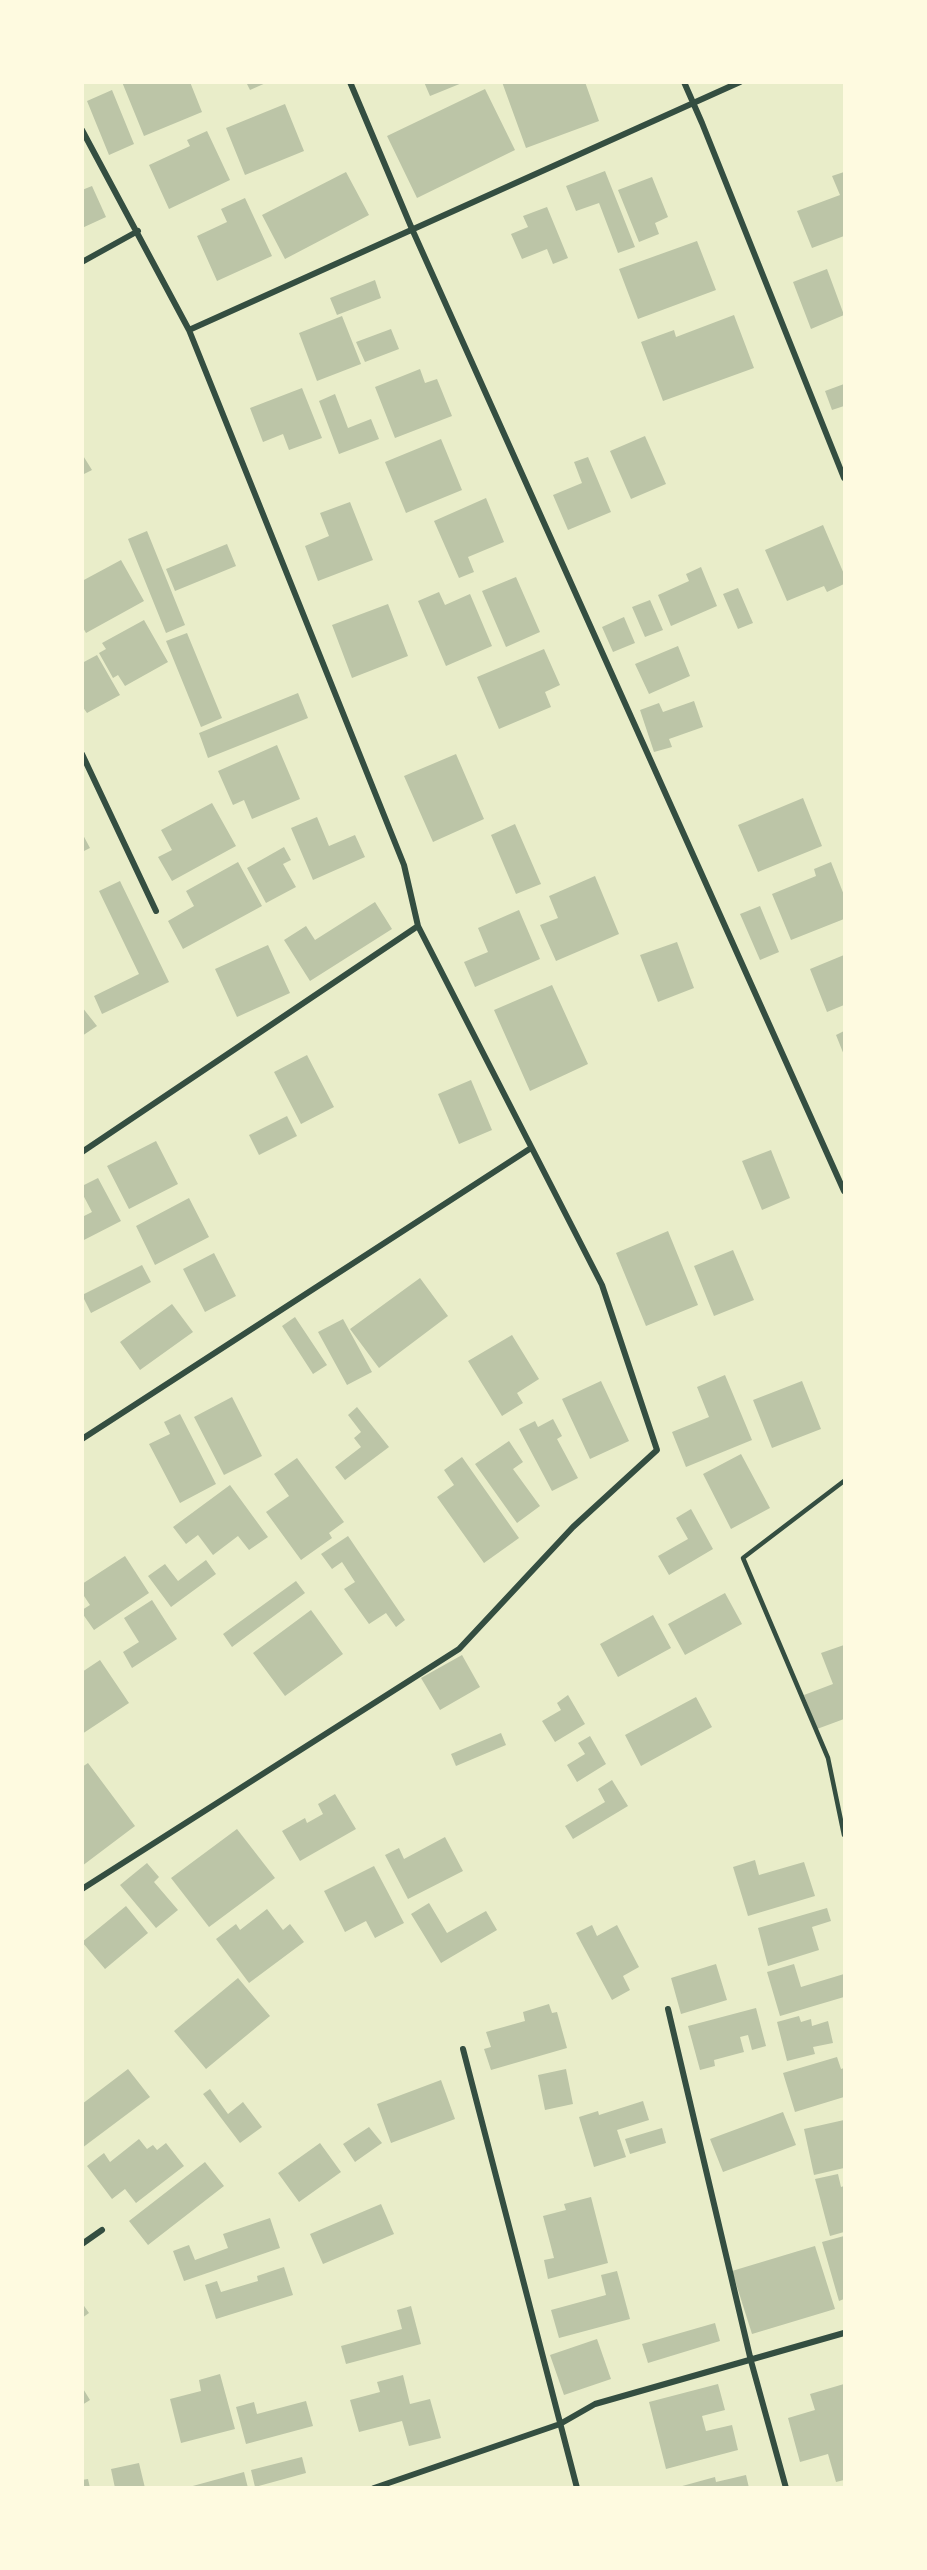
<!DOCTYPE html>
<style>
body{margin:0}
#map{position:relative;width:927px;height:2570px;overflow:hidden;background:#e9edc9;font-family:"DejaVu Sans",sans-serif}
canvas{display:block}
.frame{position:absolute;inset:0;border:84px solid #fefae0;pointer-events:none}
</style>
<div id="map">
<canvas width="927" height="2570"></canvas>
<div class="frame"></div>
</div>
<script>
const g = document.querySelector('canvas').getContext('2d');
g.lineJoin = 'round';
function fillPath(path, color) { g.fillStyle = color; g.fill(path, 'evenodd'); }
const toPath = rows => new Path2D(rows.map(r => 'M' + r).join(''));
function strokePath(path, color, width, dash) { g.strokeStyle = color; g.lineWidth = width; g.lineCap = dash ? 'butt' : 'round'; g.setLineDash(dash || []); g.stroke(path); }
fillPath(toPath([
 [122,82,190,82,202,112,144,136],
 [246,82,268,82,250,90],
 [424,82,462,82,462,83,430,96],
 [502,82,585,82,599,121,526,148],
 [485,89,515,150,417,198,387,136],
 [112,90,134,144,109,155,87,101],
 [285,104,304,151,245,175,226,128],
 [207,131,230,180,169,209,149,165,190,146,187,140],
 [605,171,635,247,618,253,599,203,576,211,566,186],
 [346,172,369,215,285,259,262,215],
 [844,172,844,236,812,248,797,211,840,195,832,176],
 [652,177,668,217,655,223,659,234,639,242,618,190],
 [92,186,106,217,82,228,82,190],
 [245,198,272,256,217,281,197,236,227,222,221,209],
 [547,207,568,258,553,264,547,249,522,259,511,234,528,227,523,216],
 [697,241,716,290,638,319,619,269],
 [827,269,844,315,811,329,793,282],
 [375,280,381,298,337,315,330,298],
 [734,315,754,368,663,401,641,342,674,330,676,337],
 [342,316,361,364,317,381,299,333],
 [391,329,399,349,365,362,356,342],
 [420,369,425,383,437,379,452,416,395,438,375,387],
 [844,384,844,406,832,410,825,391],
 [302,388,322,438,289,450,283,434,263,442,250,408],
 [335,394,348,428,371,419,379,439,339,454,319,401],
 [645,436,666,484,631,499,610,451],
 [441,439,462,490,406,513,385,462],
 [82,454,92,470,82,475],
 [588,457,611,512,568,530,553,495,582,483,574,462],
 [486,498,504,542,468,557,474,572,459,578,434,521],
 [350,502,373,560,318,581,305,546,329,536,320,513],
 [823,525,844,574,844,584,827,592,824,586,787,601,765,550],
 [147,531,185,625,166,633,128,539],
 [227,544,236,566,175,591,166,569],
 [121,560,144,601,86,633,82,626,82,581],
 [701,567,717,606,671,626,658,595,689,581,686,574],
 [516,577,540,632,506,647,482,591],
 [738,588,753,623,738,629,723,594],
 [439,592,445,605,470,594,492,646,446,666,418,601],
 [650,600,663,630,645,637,632,607],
 [388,604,408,656,352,678,332,625],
 [624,617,635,643,613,652,602,627],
 [144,620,168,662,125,686,118,675,113,678,99,653,106,649,102,643],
 [187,633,222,718,201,727,166,641],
 [678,646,690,676,649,694,635,664],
 [544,649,560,685,545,692,551,707,499,729,477,677],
 [97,655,120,695,87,713,82,706,82,663],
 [298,693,308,718,208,758,199,733],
 [694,701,703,727,669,739,672,747,654,752,640,710,659,703,663,712],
 [277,745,300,799,252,819,244,800,233,805,218,771],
 [456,754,484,819,433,842,404,776],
 [803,798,822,846,758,872,738,825],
 [212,803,236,846,172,881,158,857,172,850,161,830],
 [317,817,329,846,355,835,365,857,313,880,291,828],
 [515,824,541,884,516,894,491,835],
 [82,833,90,848,82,852],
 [284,847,291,860,283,864,296,887,266,903,247,868],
 [238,862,262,906,183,949,168,921,194,906,186,891],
 [831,862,844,895,844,919,791,940,772,894,816,876,814,869],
 [595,876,619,934,556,961,540,925,558,918,549,896],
 [120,881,169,982,102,1014,94,996,139,974,99,891],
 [375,902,392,929,310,981,284,940,306,926,315,940],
 [760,906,779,952,760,960,740,914],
 [519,910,540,959,475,987,464,962,488,952,478,928],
 [677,942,694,988,658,1002,640,955],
 [268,945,290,993,237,1017,215,969],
 [844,955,844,1005,827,1012,810,969],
 [552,985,588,1064,530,1091,494,1010],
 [82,1007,97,1026,82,1036],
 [844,1031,844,1055,836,1035],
 [307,1055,334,1107,301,1124,274,1072],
 [471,1080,492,1130,459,1144,438,1094],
 [287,1116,297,1136,259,1155,249,1135],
 [156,1141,178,1184,129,1209,107,1166],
 [771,1150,790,1198,762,1210,742,1161],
 [98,1178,121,1221,82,1241,82,1217,92,1212,82,1193,82,1186],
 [189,1198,209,1237,155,1265,136,1226],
 [668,1231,698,1305,646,1326,616,1253],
 [733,1250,754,1300,714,1316,694,1266],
 [214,1253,236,1296,205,1312,183,1269],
 [142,1265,151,1282,91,1313,82,1295],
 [420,1278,448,1316,379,1368,350,1329],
 [172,1304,193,1332,140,1370,120,1342],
 [295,1317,327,1365,313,1374,282,1326],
 [343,1319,372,1372,347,1385,318,1332],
 [512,1335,539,1379,517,1393,523,1403,502,1416,468,1361],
 [725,1375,752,1440,686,1467,672,1432,709,1417,697,1387],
 [601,1381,629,1441,590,1459,562,1399],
 [802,1381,821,1429,772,1448,753,1400],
 [232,1397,262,1456,224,1475,194,1417],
 [357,1407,389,1447,345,1480,335,1467,361,1447,354,1438,361,1432,348,1415],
 [180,1414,216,1484,180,1503,149,1444,170,1434,164,1422],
 [553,1419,562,1436,557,1439,578,1478,552,1491,519,1429,535,1421,538,1427],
 [509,1441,523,1462,513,1469,540,1506,517,1523,475,1464],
 [741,1454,770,1508,731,1529,703,1474],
 [462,1457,519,1538,484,1563,437,1497,454,1485,444,1470],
 [297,1458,344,1522,329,1533,332,1538,301,1560,266,1512,289,1496,274,1474],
 [230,1485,268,1537,249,1550,238,1536,213,1555,198,1535,186,1544,173,1527],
 [691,1509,713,1549,669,1575,658,1556,688,1539,676,1518],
 [348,1536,405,1620,396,1627,386,1613,369,1624,344,1589,355,1582,342,1562,332,1569,321,1554],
 [125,1556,149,1593,94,1630,82,1613,82,1610,90,1605,82,1593,82,1584],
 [206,1560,216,1574,171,1607,148,1576,165,1564,178,1581],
 [296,1581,305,1593,232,1647,223,1634],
 [725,1593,742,1624,685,1655,668,1624],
 [152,1600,177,1639,132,1668,123,1652,139,1642,124,1618],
 [311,1610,343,1654,285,1696,253,1653],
 [653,1615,671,1648,618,1677,600,1644],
 [844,1645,844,1719,817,1729,804,1695,833,1684,821,1653],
 [462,1655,480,1687,440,1710,421,1678],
 [100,1660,129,1703,82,1734,82,1672],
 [568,1695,585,1724,555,1742,542,1721,561,1710,557,1703],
 [696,1697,712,1727,641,1766,625,1735],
 [501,1733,506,1745,456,1766,451,1754],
 [590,1736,606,1764,577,1782,567,1765,585,1754,578,1743],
 [88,1763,135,1826,82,1866,82,1767],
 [612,1780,628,1806,573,1839,565,1826,605,1802,598,1789],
 [335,1794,356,1829,300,1861,282,1831,305,1818,307,1823,323,1814,318,1804],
 [237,1829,275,1878,209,1927,171,1878],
 [445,1837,463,1871,408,1899,385,1855,399,1848,404,1859],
 [755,1860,759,1875,804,1862,815,1896,748,1916,733,1867],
 [147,1863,159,1877,154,1882,178,1910,156,1928,120,1885],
 [374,1866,404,1923,375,1938,366,1921,345,1932,324,1891],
 [429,1903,447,1933,486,1911,497,1930,441,1963,411,1914],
 [126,1906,148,1933,105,1969,82,1942],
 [827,1908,831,1921,812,1927,819,1950,768,1966,758,1928],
 [267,1909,283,1930,290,1924,304,1942,249,1983,216,1939,236,1924,240,1930],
 [592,1925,597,1936,617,1925,639,1967,623,1976,630,1990,612,2000,576,1933],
 [716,1964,727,2000,681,2014,671,1978],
 [794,1964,801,1987,844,1974,844,1997,780,2016,767,1972],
 [238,1978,270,2016,206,2069,174,2031],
 [549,2004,552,2013,557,2012,567,2048,491,2070,484,2049,491,2047,486,2032,525,2021,523,2012],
 [756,2008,766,2046,752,2050,748,2035,740,2037,744,2052,714,2060,715,2066,700,2070,688,2026],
 [799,2016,801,2022,811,2019,812,2026,828,2021,833,2043,813,2047,815,2054,787,2061,777,2022],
 [837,2057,841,2069,844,2068,844,2097,795,2112,783,2073],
 [128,2069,150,2097,82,2148,82,2104],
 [566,2069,573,2104,545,2110,538,2075],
 [441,2080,455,2119,391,2143,377,2104],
 [210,2089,228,2114,243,2102,262,2127,240,2143,203,2094],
 [643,2101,649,2120,617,2130,626,2157,594,2167,579,2117,598,2111,599,2115],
 [783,2112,796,2145,723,2172,710,2139],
 [844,2120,844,2168,814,2175,804,2129],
 [369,2127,382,2143,355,2162,343,2144],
 [662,2128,666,2143,630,2154,625,2139],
 [139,2139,147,2149,153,2145,157,2150,166,2143,184,2166,136,2203,125,2189,112,2199,87,2166,104,2153,110,2162],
 [320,2143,341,2172,299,2202,278,2173],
 [205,2162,224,2186,148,2245,129,2221],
 [838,2174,841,2187,844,2186,844,2232,830,2236,815,2179],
 [591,2197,608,2263,548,2279,544,2260,554,2258,543,2216,566,2210,564,2204],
 [381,2204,394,2234,323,2264,310,2234],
 [270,2218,280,2248,184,2281,173,2251,189,2245,195,2260,228,2248,223,2234],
 [844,2236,844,2299,839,2301,822,2242],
 [815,2246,835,2309,752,2334,732,2271],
 [284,2267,293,2295,216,2319,205,2285,217,2281,221,2292,258,2281,257,2276],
 [617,2271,630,2319,559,2338,551,2310,606,2295,601,2275],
 [82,2303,89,2313,82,2318],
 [411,2306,421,2344,346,2364,341,2346,402,2329,397,2310],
 [715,2323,720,2341,648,2363,642,2344],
 [597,2339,611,2379,564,2395,550,2355],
 [220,2374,235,2429,181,2443,170,2399,201,2391,199,2380],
 [403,2375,410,2404,430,2399,441,2438,409,2446,402,2421,359,2432,350,2400,380,2392,377,2382],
 [718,2384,725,2410,702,2416,706,2431,732,2425,738,2450,666,2469,649,2402],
 [844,2384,844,2480,836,2482,828,2454,800,2462,788,2418,815,2410,810,2394],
 [82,2387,90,2400,82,2405],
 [306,2401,313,2426,246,2444,236,2407,254,2402,257,2414],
 [302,2457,306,2473,255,2487,251,2470],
 [139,2463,145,2488,115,2488,111,2469],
 [244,2472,248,2488,189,2488,189,2487],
 [746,2475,749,2488,675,2488,715,2477,716,2482],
 [88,2479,90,2488,82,2488,82,2480]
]), '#bcc5a7');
strokePath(toPath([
 [844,1481,743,1558,828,1758,844,1835]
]), '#344e41', 4.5);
strokePath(toPath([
 [350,82,412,229,844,1191],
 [684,82,702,123,844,478],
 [82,130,189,330,404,865,418,926,602,1285,657,1450,573,1527,459,1649,82,1889],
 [82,262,138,231],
 [189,330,740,82],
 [82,754,156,911],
 [82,1152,418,926],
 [82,1439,531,1148],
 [668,2009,751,2361,786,2488],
 [463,2049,577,2488],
 [82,2244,102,2230],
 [374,2488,560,2424,595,2404,844,2333]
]), '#344e41', 6);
</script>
